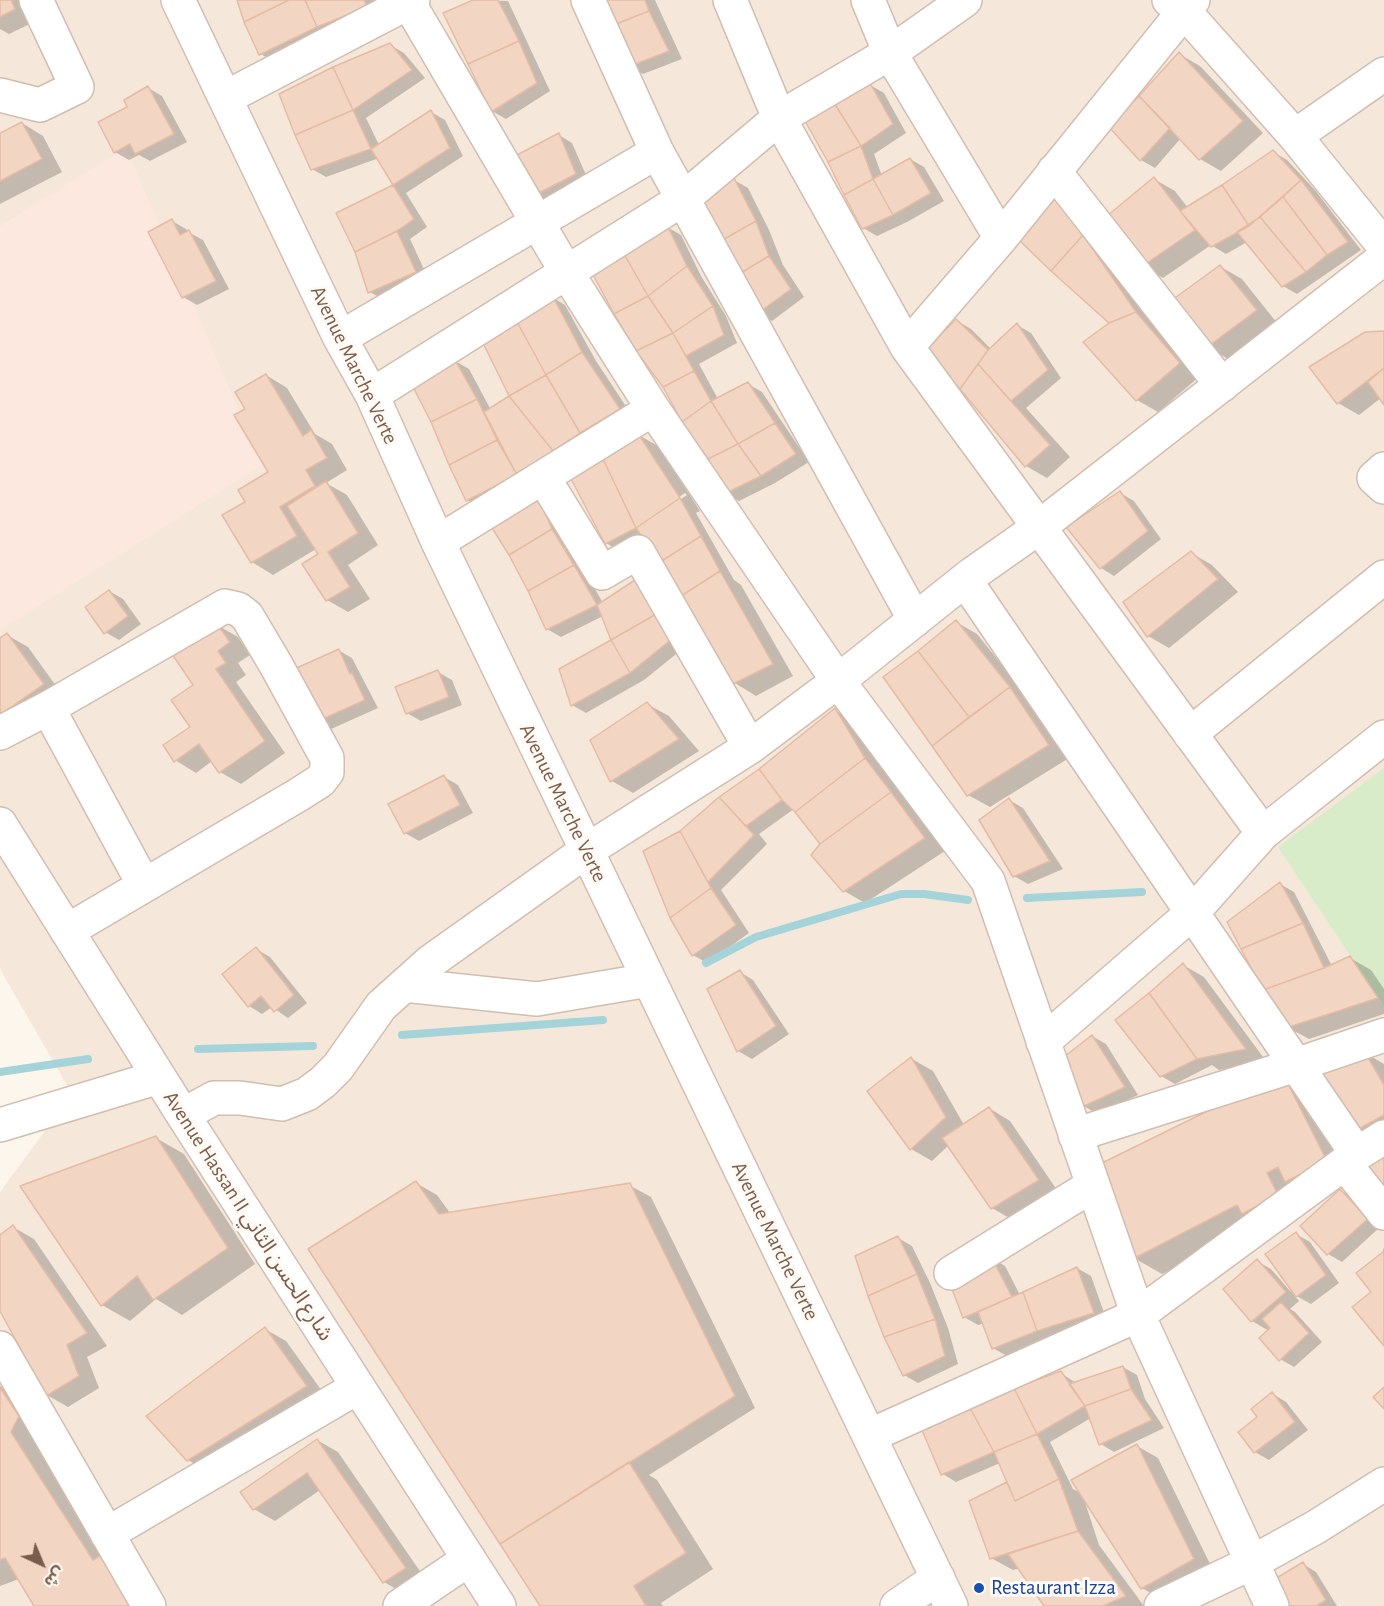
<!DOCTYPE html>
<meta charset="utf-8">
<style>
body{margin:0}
#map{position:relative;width:1384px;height:1606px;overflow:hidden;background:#fdf6ec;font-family:"Alegreya Sans","Noto Sans Arabic",sans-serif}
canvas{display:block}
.north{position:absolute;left:12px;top:1534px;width:60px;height:60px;-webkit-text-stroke:4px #fffaf3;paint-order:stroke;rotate:136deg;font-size:16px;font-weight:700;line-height:24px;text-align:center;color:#7a5c4d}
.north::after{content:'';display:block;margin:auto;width:21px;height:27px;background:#7a5c4d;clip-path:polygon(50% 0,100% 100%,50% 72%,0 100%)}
</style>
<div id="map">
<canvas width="1384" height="1606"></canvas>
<div class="north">ش</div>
</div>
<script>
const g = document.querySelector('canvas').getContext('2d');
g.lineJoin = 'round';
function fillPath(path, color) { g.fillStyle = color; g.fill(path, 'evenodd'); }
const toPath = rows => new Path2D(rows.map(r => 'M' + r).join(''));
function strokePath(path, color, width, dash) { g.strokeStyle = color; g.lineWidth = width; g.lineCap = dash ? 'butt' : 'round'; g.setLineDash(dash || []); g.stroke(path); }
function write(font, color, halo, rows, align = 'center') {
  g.font = font + ' "Alegreya Sans","Noto Sans Arabic",sans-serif'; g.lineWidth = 6; g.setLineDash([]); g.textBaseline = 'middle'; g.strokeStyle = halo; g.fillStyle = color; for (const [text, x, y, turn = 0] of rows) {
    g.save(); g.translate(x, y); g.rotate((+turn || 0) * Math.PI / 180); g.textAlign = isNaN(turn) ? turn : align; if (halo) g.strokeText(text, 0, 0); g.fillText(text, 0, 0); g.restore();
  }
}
fillPath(toPath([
 [0,0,1384,0,1384,1606,0,1606,0,1192,72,1094,0,969]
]), '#f5e8da');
fillPath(toPath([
 [126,148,262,465,0,630,0,226]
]), '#fde8e0');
fillPath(toPath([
 [1384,768,1384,1006,1278,847]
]), '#d8ecc9');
fillPath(toPath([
 [0,0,26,0,36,21,9,34,0,29],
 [239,0,374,0,380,15,274,62,261,54],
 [477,0,508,1,550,91,506,119,492,111],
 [605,0,655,0,682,59,643,74,629,66],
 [390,45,404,53,425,78,366,118,379,145,431,112,445,120,463,156,406,193,427,227,410,239,429,280,384,300,370,292,357,251,338,214,395,185,379,158,326,177,312,169],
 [1179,54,1200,66,1263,133,1221,171,1200,159,1181,138,1155,168,1141,160,1141,96],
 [870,85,884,93,906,133,874,154,882,176,910,159,924,167,944,201,907,222,877,236,863,228,807,122],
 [148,88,162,96,187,142,150,161,139,155,129,160,115,152,129,107],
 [22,123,43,136,62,172,0,204,0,135],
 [559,135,572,143,589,182,548,203,534,195],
 [1273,152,1287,160,1315,190,1361,250,1297,294,1283,286,1247,242,1226,254,1211,245,1163,278,1142,266,1154,179,1175,191,1188,208],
 [734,180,748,188,769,230,783,265,804,297,772,321,758,313],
 [1068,204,1150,322,1157,326,1200,376,1158,412,1137,400],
 [172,221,186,229,188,232,203,240,229,289,197,305,183,297],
 [667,227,681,235,701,276,726,316,737,343,699,364,718,399,748,384,762,392,809,462,775,483,739,501,725,493,710,459,664,386],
 [1221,267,1242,279,1277,323,1228,359,1207,347],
 [552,297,565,305,596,361,633,417,481,508,467,500,455,361,469,369,491,410,511,397],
 [957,321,971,329,991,349,1017,325,1031,333,1061,378,1026,408,1070,457,1047,478,1026,466,960,387],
 [1384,333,1384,402,1381,398,1359,415,1338,403],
 [266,375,287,388,315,434,332,444,347,470,326,483,347,495,378,545,348,565,370,599,348,612,327,600,320,554,316,549,273,575,252,562,224,515,247,502,270,472,248,409],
 [637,434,658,446,700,511,696,513,734,580,741,585,793,676,756,696,735,683,679,598,620,551,606,543],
 [685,493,687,495,647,522,647,519],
 [1120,493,1134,501,1161,539,1114,576,1101,568],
 [538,501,566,538,603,603,686,646,644,680,586,713,572,705,613,641,603,616,561,637,547,629],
 [1191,553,1212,565,1238,592,1169,648,1148,636],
 [109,591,123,599,141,624,119,640,105,632],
 [956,622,977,634,1031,701,1069,758,990,807,968,795,885,677],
 [217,625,238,637,250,655,238,663,246,675,236,682,285,753,241,784,220,772,212,761,196,773,175,760,192,727],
 [7,635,28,647,64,697,0,724,0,640],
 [338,650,352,658,378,708,329,730,315,722],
 [438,672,452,680,462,705,421,721,407,713],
 [647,704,669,716,699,751,633,793,612,781],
 [835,710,856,722,886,772,945,851,865,903,844,891,822,844,794,809,759,834,767,844,721,890,749,933,707,963,693,955,671,917,681,832,720,798,759,771],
 [444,777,458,785,473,813,419,841,405,833],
 [1009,800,1023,808,1063,869,1028,884,1014,876],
 [1280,884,1294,892,1332,966,1350,958,1371,970,1384,989,1384,1014,1309,1039,1287,1027],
 [256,949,270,957,307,1003,288,1018,272,1007,262,1014,249,1006],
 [1183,965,1204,977,1266,1061,1219,1070,1212,1065,1175,1084,1161,1076],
 [740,972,753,980,789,1034,752,1059,738,1051],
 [1092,1036,1106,1044,1138,1095,1097,1114,1084,1106],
 [1362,1051,1384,1064,1384,1138,1354,1131],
 [912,1059,933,1071,964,1125,989,1108,1010,1121,1059,1193,1013,1220,992,1208,949,1145,932,1161,911,1149,869,1092],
 [1283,1075,1354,1177,1162,1274,1134,1258],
 [156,1138,184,1154,255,1264,182,1315,156,1299,130,1321,102,1305],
 [416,1183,437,1195,450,1213,629,1185,651,1197,755,1408,649,1475,657,1480,713,1569,661,1603,663,1606,542,1606],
 [1340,1190,1354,1198,1380,1227,1342,1262,1328,1254,1302,1226],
 [13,1227,34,1239,107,1346,87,1357,99,1388,68,1407,47,1395,0,1308,0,1237],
 [1296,1234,1310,1242,1339,1283,1311,1304,1293,1294,1299,1301,1290,1309,1295,1312,1322,1342,1294,1367,1280,1359,1269,1331,1252,1321,1225,1290,1257,1261,1271,1269,1291,1292,1293,1291],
 [898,1238,912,1246,930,1283,948,1328,958,1364,918,1383,904,1375],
 [991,1258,1005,1266,1020,1295,1077,1268,1091,1276,1107,1321,1007,1356,993,1348,984,1323,978,1325,964,1317],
 [265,1329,286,1341,327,1398,209,1472,188,1460],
 [1123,1367,1137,1375,1145,1399,1164,1428,1114,1452,1101,1444,1091,1418,1050,1442,1073,1489,1081,1493,1137,1446,1158,1458,1214,1572,1163,1600,1142,1588,1083,1496,1099,1545,1144,1606,1046,1606,1020,1568,1013,1570,991,1558,1009,1483,1000,1463,956,1482,943,1474,1061,1373,1076,1383],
 [0,1386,23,1399,47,1433,38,1449,109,1559,133,1606,36,1606,19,1579,0,1586],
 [1273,1394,1286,1402,1308,1430,1269,1460,1255,1452,1259,1418],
 [317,1440,338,1452,426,1580,405,1594,384,1582,320,1490,275,1521,254,1509],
 [1303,1564,1316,1572,1337,1606,1284,1606]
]), '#0003');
strokePath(toPath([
 [1027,898,1142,892],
 [706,963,756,937,901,894,924,894,968,900],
 [402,1035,603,1020],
 [198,1049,313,1046],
 [0,1072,88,1059]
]), '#a5d3da', 8);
const building = toPath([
 [0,0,11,0,15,9,0,17,0,0],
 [237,0,289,0,244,22,237,0],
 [289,0,305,0,317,27,259,55,244,22,289,0],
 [305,0,364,0,367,7,317,27,305,0],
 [473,0,498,0,519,41,468,64,443,13,473,0],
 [604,0,645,0,649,11,611,26,604,0],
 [649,11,669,51,628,67,611,26,649,11],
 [519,41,537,83,491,112,468,64,519,41],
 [390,43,412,70,353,110,333,67,390,43],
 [1179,52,1243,121,1199,160,1139,96,1179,52],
 [333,67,353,110,295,135,279,94,333,67],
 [870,83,893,124,861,146,833,101,870,83],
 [148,86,174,134,135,154,130,144,114,153,98,122,127,107,124,100,148,86],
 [1139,96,1170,128,1140,161,1108,126,1139,96],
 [833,101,861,146,828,162,805,121,833,101],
 [353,110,371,149,311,170,295,135,353,110],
 [431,110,450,148,393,185,371,149,431,110],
 [22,122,42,159,0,181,0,133,22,122],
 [559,133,576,174,533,196,517,155,559,133],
 [861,146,873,179,844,195,828,162,861,146],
 [1273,150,1301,180,1249,226,1222,185,1273,150],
 [910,158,931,193,893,215,873,179,910,158],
 [1154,177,1195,230,1141,267,1107,216,1154,177],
 [734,178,756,221,719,242,697,198,734,178],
 [873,179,893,215,862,229,844,195,873,179],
 [1301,180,1348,242,1327,255,1283,197,1301,180],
 [393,185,414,219,397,231,355,252,336,213,393,185],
 [1222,185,1249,226,1211,247,1180,211,1222,185],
 [1054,194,1083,235,1051,271,1018,239,1054,194],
 [1283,197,1327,255,1306,272,1260,217,1283,197],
 [1260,217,1306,272,1282,287,1237,232,1260,217],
 [172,219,180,235,189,230,216,281,182,298,148,232,172,219],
 [756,221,769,256,734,277,719,242,756,221],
 [667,225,687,266,648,296,620,247,667,225],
 [397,231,416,272,368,293,355,252,397,231],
 [1083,235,1136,312,1109,323,1051,271,1083,235],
 [620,247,648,296,614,314,589,267,620,247],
 [769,256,791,289,757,314,734,277,769,256],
 [1220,265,1257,310,1206,348,1168,303,1220,265],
 [687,266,713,306,673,333,648,296,687,266],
 [552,295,582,352,546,375,516,320,552,295],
 [648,296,673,333,636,351,614,314,648,296],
 [713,306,724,335,686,356,673,333,713,306],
 [1136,312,1180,363,1136,401,1083,342,1109,323,1136,312],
 [956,319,988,350,960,389,923,353,956,319],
 [516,320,546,375,509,396,482,341,516,320],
 [1017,323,1048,370,1011,401,978,364,988,350,1017,323],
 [1384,331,1384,368,1337,404,1309,367,1365,332,1384,331],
 [673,333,694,371,663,387,636,351,673,333],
 [582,352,620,409,580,433,546,375,582,352],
 [455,360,477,399,431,422,410,381,455,360],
 [978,364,1050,445,1025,467,960,389,978,364],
 [1384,368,1384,405,1368,382,1384,368],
 [694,371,711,401,682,422,663,387,694,371],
 [266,374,303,436,311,430,327,458,306,470,315,486,280,507,297,536,251,563,222,515,245,502,238,490,268,472,234,415,245,409,235,392,266,374],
 [546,375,580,433,553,451,509,396,546,375],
 [748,382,775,423,738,444,711,401,748,382],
 [509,396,553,451,517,475,484,412,509,396],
 [477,399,497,440,449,465,431,422,477,399],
 [711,401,738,444,708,459,682,422,711,401],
 [775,423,796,454,761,476,738,444,775,423],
 [637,432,680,498,636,528,603,459,637,432],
 [497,440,517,475,466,501,449,465,497,440],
 [738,444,761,476,724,494,708,459,738,444],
 [603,459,636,528,605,544,569,475,603,459],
 [326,481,358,533,328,552,350,587,326,601,302,564,318,554,287,506,326,481],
 [1120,491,1148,531,1100,569,1066,527,1120,491],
 [680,498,701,536,660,562,636,528,680,498],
 [539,499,552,529,509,555,489,523,539,499],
 [552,529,574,565,528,591,509,555,552,529],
 [701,536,720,571,678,598,660,562,701,536],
 [1191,551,1218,579,1147,637,1123,602,1191,551],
 [574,565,597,605,546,630,528,591,574,565],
 [720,571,773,664,733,684,678,598,720,571],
 [638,578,658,613,611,640,597,605,638,578],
 [109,590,128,616,104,634,85,607,109,590],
 [658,613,673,638,630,673,611,640,658,613],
 [956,620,1010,687,969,717,918,651,956,620],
 [217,624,230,642,218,651,226,663,216,669,265,741,219,773,199,744,174,762,163,745,190,727,171,700,193,685,172,654,217,624],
 [7,633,44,684,0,715,0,638,7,633],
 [611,640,630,673,571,706,559,669,611,640],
 [339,649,350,674,352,673,365,700,314,723,290,671,339,649],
 [918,651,969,717,932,746,883,677,918,651],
 [438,670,449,697,406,714,395,687,438,670],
 [1010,687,1049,745,967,796,932,746,1010,687],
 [647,702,679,739,610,782,590,740,647,702],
 [835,708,865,758,795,812,782,800,759,769,835,708],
 [865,758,891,792,820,844,795,812,865,758],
 [759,769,782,800,746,826,719,797,759,769],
 [444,775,460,805,404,834,388,804,444,775],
 [891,792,925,838,843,892,811,855,820,844,891,792],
 [719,797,754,835,708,882,680,831,719,797],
 [1009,798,1050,861,1013,877,979,820,1009,798],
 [680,831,711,888,670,918,643,851,680,831],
 [1280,882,1303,923,1241,949,1227,922,1280,882],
 [711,888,736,925,692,956,670,918,711,888],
 [1303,923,1324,968,1263,990,1241,949,1303,923],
 [256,947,294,995,274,1012,261,996,248,1007,222,974,256,947],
 [1350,956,1378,998,1286,1028,1263,990,1324,968,1350,956],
 [1183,963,1246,1049,1197,1059,1149,993,1183,963],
 [740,970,776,1026,737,1052,707,989,740,970],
 [1149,993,1197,1059,1160,1077,1115,1020,1149,993],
 [1092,1035,1125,1087,1082,1107,1064,1057,1092,1035],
 [1363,1049,1384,1085,1384,1115,1353,1132,1317,1066,1363,1049],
 [911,1057,946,1117,910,1150,867,1091,911,1057],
 [1283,1074,1327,1161,1285,1182,1278,1167,1267,1173,1278,1195,1242,1214,1237,1205,1133,1259,1100,1164,1283,1074],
 [989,1107,1039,1180,991,1209,942,1138,989,1107],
 [156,1136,228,1248,153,1300,137,1276,101,1306,20,1186,156,1136],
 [1384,1150,1384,1196,1362,1167,1384,1150],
 [416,1181,439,1214,630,1183,735,1396,500,1544,308,1249,416,1181],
 [1340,1189,1368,1219,1327,1255,1300,1226,1340,1189],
 [13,1225,87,1333,67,1345,79,1376,46,1396,0,1311,0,1235,13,1225],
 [1296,1232,1326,1275,1296,1297,1265,1254,1296,1232],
 [898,1236,917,1274,868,1296,855,1256,898,1236],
 [1384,1249,1384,1346,1352,1307,1371,1292,1356,1273,1383,1252,1384,1249],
 [991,1256,1012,1297,963,1318,949,1281,991,1256],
 [1257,1259,1286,1292,1251,1322,1223,1289,1257,1259],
 [1077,1267,1094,1313,1037,1331,1023,1292,1077,1267],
 [917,1274,935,1319,884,1337,868,1296,917,1274],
 [1023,1292,1037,1331,992,1349,978,1312,1023,1292],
 [1281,1302,1309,1333,1279,1361,1259,1338,1270,1328,1262,1319,1281,1302],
 [935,1319,945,1356,903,1376,884,1337,935,1319],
 [265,1327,307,1386,187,1461,146,1416,265,1327],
 [1123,1366,1131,1389,1085,1406,1069,1384,1123,1366],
 [1061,1371,1085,1406,1037,1434,1014,1388,1061,1371],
 [1384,1387,1384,1409,1373,1397,1384,1387],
 [0,1388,19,1416,11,1432,93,1560,103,1554,132,1606,34,1606,5,1558,0,1560,0,1388],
 [1014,1388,1037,1434,994,1452,969,1406,1014,1388],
 [1131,1389,1152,1420,1099,1445,1085,1406,1131,1389],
 [1272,1392,1295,1422,1254,1453,1238,1432,1257,1417,1251,1409,1272,1392],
 [969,1406,994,1452,941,1475,919,1423,969,1406],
 [1037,1434,1059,1479,1015,1501,994,1452,1037,1434],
 [317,1439,406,1568,383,1583,307,1473,253,1510,240,1492,317,1439],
 [1137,1444,1194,1559,1141,1589,1071,1480,1137,1444],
 [629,1462,686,1553,634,1586,646,1606,540,1606,500,1544,629,1462],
 [1059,1479,1078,1531,990,1559,969,1501,1007,1482,1015,1501,1059,1479],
 [1078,1531,1126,1596,1103,1606,1044,1606,1008,1554,1078,1531],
 [1303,1562,1326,1600,1316,1606,1282,1606,1270,1582,1303,1562]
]);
fillPath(building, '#f3d5c3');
strokePath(building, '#e6bba3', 1.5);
const minor = toPath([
 [178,0,340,338,372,395,438,542,951,1606],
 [407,0,567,273,653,409,838,681,988,881,1138,1315,1272,1606],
 [588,0,657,152,915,620],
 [730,0,779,118,907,347,1263,833],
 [868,0,890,53,1001,238],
 [1169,0,1184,11,1295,136,1384,246],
 [0,95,40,105,77,87,36,0],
 [225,98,413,0],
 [1295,136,1384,74],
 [1054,171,1222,385],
 [340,338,657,152],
 [907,347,1001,238,1193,0],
 [372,395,683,199,779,118,890,53,965,0],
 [1384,469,1374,478,1384,487],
 [543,477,602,573,638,552,750,747],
 [438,542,653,409],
 [965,580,1357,1154],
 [48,708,144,885],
 [0,733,48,708,225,606,238,609,247,616,276,665,327,758,327,772,320,781,298,795,67,931],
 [1190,734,1384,577],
 [0,824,183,1115,499,1606],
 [404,985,537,999,649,980],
 [1043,1042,1192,913,1263,833,1384,737],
 [183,1115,214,1098,240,1098,282,1104,307,1094,323,1082,338,1067,381,1006,430,962,586,851,750,747,838,681,971,575,1038,528,1384,258],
 [0,1125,159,1077],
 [1075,1135,1296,1065,1384,1035],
 [1345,1164,1384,1213],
 [951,1273,1093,1185],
 [0,1348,149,1606],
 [869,1436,1138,1315,1357,1154,1384,1137],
 [107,1534,358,1387],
 [400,1606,469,1559],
 [897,1606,938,1578],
 [1161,1606,1251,1563,1316,1527,1384,1484]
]);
strokePath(minor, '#d1beb0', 36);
strokePath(minor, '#fff', 33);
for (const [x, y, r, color] of [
 [979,1588,6,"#1a4fb4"]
]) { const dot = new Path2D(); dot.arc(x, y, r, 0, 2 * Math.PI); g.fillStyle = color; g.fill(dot); strokePath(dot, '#fffaf3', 2); }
write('21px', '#7a5c4d', '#fffaf3', [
 ["Avenue Marche Verte",354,365,64],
 ["Avenue Marche Verte",563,803,64],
 ["Avenue Hassan II شارع الحسن الثاني",248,1216,57],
 ["Avenue Marche Verte",775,1241,64]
]);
write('21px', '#164399', '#fffaf3', [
 ["Restaurant Izza",991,1588]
], 'left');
</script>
